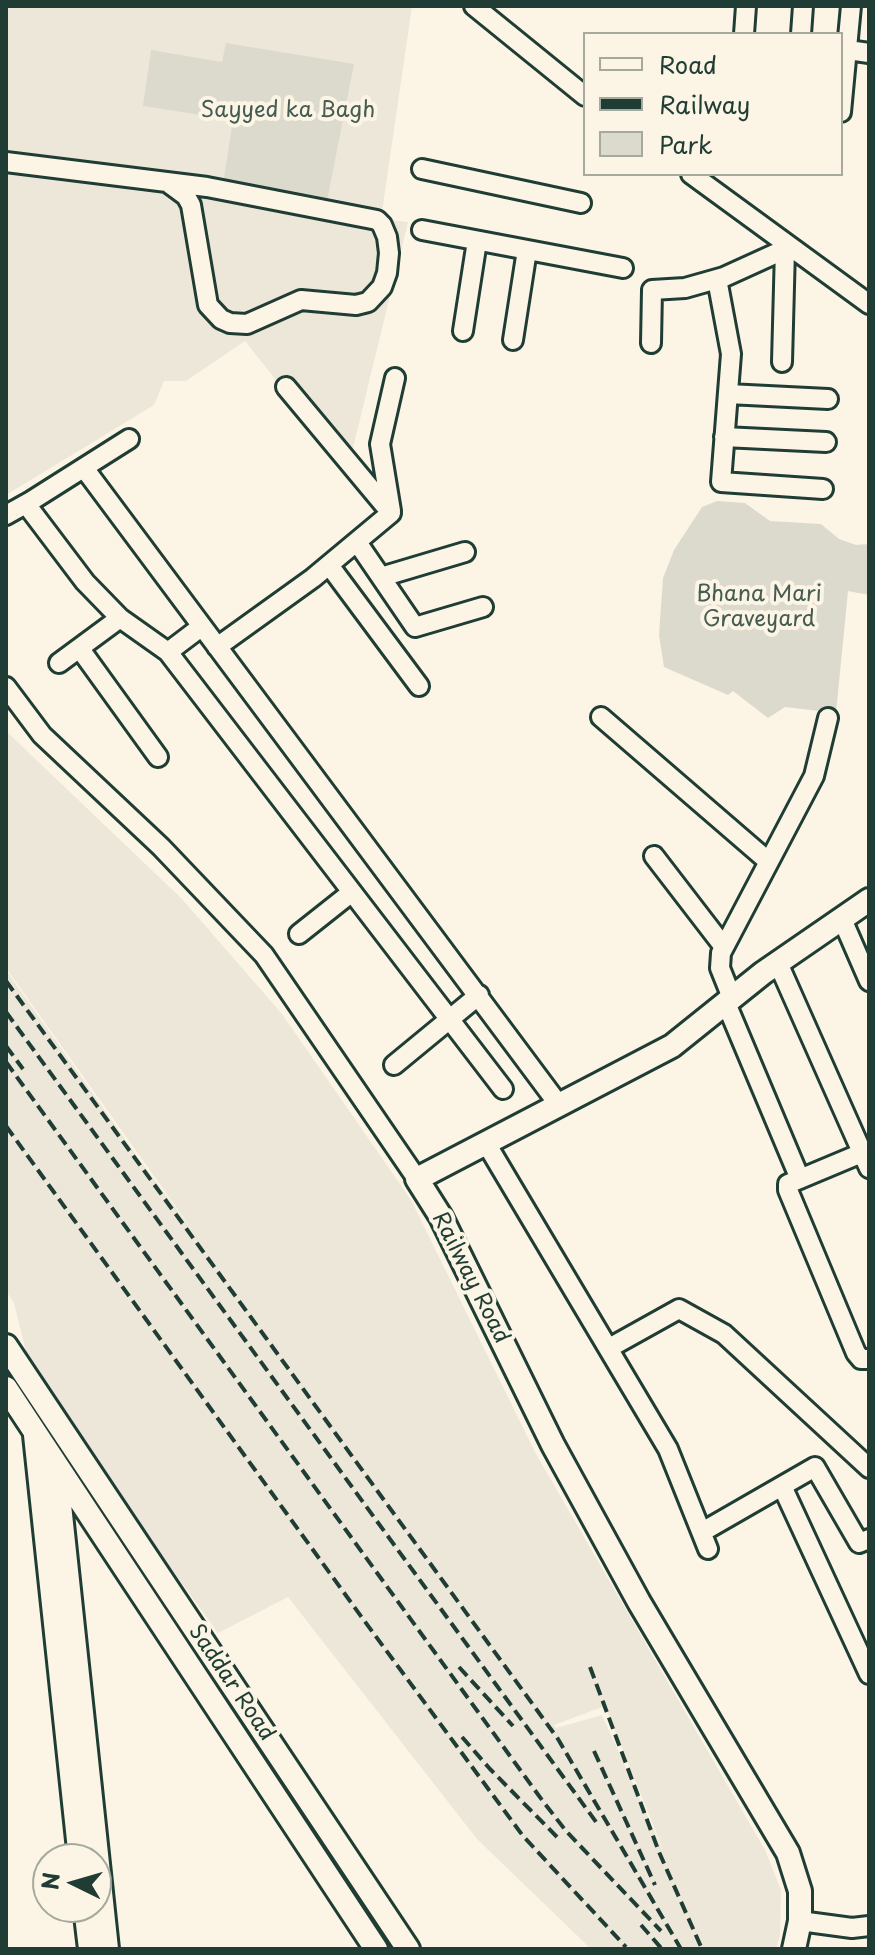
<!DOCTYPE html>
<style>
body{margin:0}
#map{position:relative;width:875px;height:1955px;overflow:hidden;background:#fcf5e5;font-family:"Playpen Sans",sans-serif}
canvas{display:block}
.frame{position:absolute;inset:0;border:8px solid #1f3d34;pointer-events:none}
.legend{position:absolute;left:583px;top:32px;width:260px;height:144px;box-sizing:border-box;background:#fcf5e5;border:2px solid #a4ab9e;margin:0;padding:10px 14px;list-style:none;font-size:24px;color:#1f3d34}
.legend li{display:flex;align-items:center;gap:16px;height:40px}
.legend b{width:40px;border:2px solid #a4ab9e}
.north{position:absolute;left:32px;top:1843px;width:80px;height:80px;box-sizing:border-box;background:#fcf5e5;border:2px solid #a4ab9e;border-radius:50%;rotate:275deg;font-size:22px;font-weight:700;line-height:32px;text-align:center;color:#1f3d34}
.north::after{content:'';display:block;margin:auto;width:28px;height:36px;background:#1f3d34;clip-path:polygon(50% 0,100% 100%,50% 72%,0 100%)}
</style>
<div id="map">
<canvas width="875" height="1955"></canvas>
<div class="frame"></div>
<ul class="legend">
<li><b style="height:10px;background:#fcf5e5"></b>Road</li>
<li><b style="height:10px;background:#1f3d34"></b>Railway</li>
<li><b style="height:22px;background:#dcdacc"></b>Park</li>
</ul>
<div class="north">N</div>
</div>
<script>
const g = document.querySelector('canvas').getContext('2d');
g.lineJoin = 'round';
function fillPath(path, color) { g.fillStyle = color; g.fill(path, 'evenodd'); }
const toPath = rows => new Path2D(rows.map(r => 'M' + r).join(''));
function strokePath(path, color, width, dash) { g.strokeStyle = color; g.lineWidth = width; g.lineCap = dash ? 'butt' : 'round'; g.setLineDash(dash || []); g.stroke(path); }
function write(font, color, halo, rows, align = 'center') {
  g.font = font + ' "Playpen Sans",sans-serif'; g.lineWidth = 8; g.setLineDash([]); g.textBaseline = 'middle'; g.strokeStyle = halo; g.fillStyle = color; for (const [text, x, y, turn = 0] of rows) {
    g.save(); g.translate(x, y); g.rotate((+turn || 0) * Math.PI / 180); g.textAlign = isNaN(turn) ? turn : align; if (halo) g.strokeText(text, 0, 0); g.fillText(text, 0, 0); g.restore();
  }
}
fillPath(toPath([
 [6,6,412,6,381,219,408,222,350,460,283,389,245,341,186,381,164,381,154,405,6,495],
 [6,731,182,899,282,1014,411,1200,536,1454,765,1850,781,1890,780,1936,776,1949,591,1949,477,1839,288,1597,218,1633,32,1376,14,1303,6,1291,6,970,144,1166,196,1235,6,968],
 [605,1706,663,1849,663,1850,602,1715,556,1728,554,1725]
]), '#ece7d8');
fillPath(toPath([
 [226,43,354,64,326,206,232,188,224,178,233,120,143,106,151,50,222,62],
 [717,501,745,503,770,521,821,524,839,539,856,545,869,544,869,595,848,591,836,713,785,707,768,718,733,691,728,695,664,667,659,635,663,578,674,550,702,507]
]), '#dcdacc');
const minor = toPath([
 [474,6,585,96],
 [744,34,746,6],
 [801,34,803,6],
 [841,49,869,53],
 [841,112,851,6],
 [6,162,207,187,377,220,382,225,387,237,389,253,387,273,382,287,368,302,356,305,301,300,247,324,230,323,221,319,208,305,191,205,186,196,167,182],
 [422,169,581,203],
 [691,174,869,304],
 [422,230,623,268],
 [717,279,731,354,721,482,823,489],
 [463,331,477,241],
 [513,340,527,250],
 [651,343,652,290,685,288,724,277,790,247],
 [782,362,785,249],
 [286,387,391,513],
 [728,394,828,399],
 [724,437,826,442],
 [84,468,559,1105],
 [26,504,85,582,120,618,168,652,503,1089],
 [391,511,380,444,395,378],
 [6,515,31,501,129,439],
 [357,542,415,627,483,607],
 [329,565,419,686],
 [381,577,465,552],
 [217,647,313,578,391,513],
 [80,649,158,757],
 [168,652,201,627],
 [59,663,120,618],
 [6,687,42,735,161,847,264,955,417,1179],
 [601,717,769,862],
 [654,856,724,947],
 [842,919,869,981],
 [299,934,352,892],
 [778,963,869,1168],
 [732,998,720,968,721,953,814,776,828,718],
 [726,1003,800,1179],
 [394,1065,479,995],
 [486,1143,668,1449,708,1549],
 [869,1150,795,1181,788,1184,788,1190,856,1353,861,1359,869,1359],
 [609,1348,679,1309,724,1334,869,1468],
 [782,1486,869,1674],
 [702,1532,815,1467,859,1543,869,1539],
 [800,1921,852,1928,869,1926]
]);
const major = toPath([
 [6,1346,408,1949],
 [6,1388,376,1949],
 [35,1435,80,1859],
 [56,1467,107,1949],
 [85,1907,90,1949],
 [794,1949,800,1921,800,1891,788,1853,639,1602,553,1445,441,1217,417,1179,672,1046,763,973,869,900]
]);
strokePath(minor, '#1f3d34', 24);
strokePath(major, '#1f3d34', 28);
strokePath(minor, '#fcf5e5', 18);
strokePath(major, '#fcf5e5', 22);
strokePath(toPath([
 [6,981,558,1739,681,1949],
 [6,1012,599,1826],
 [6,1046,23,1069],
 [6,1062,542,1800,566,1831,661,1931],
 [6,1126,363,1619,523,1836,626,1947],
 [459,1667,513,1726],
 [590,1667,659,1852,702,1949],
 [462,1737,490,1769,559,1839],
 [594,1751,655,1885],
 [641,1925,662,1949]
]), '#1f3d34', 4, [12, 6]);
write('22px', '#455c52', '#fcf5e5', [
 ["Sayyed ka Bagh",288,111],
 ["Bhana Mari",759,595],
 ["Graveyard",759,620]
]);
write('22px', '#1f3d34', '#fcf5e5', [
 ["Railway Road",470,1278,63],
 ["Saddar Road",231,1683,56]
]);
</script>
